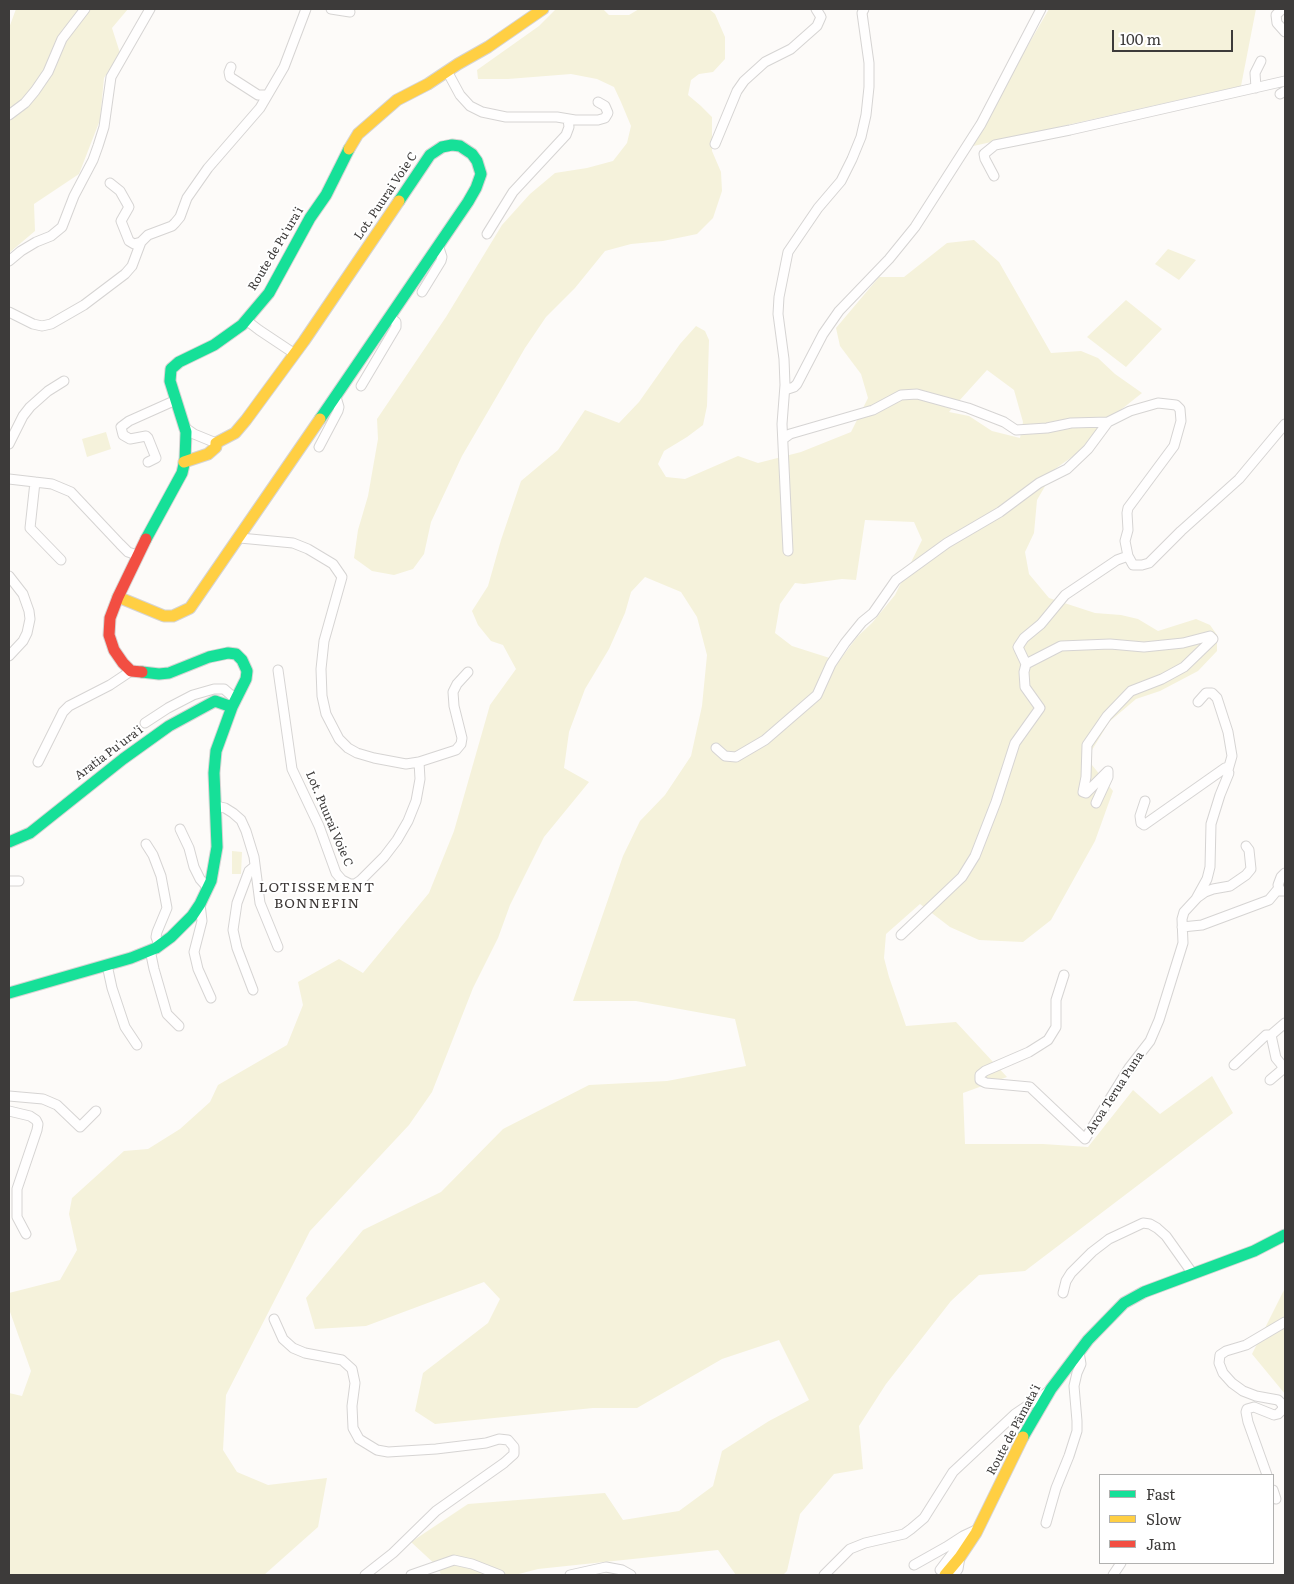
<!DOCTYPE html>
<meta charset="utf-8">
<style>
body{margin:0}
#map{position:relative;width:1294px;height:1584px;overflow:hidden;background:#fdfbf9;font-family:Literata,serif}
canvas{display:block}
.frame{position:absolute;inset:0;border:10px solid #3d3b3a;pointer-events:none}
.legend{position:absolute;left:1099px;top:1474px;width:175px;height:90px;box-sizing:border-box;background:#fff;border:1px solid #b1b1b0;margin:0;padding:6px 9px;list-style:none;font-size:15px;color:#3d3b3a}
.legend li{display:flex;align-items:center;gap:10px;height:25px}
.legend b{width:25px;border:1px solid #b1b1b0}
.scale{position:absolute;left:1112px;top:30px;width:121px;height:22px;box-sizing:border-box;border:2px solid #3d3b3a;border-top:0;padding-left:6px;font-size:15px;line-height:18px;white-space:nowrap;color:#3d3b3a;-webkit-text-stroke:4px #fff;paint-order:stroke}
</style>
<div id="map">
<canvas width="1294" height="1584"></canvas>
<div class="frame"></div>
<ul class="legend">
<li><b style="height:6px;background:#16e098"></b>Fast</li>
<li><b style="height:6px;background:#ffcf43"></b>Slow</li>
<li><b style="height:6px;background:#f24e42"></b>Jam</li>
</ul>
<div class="scale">100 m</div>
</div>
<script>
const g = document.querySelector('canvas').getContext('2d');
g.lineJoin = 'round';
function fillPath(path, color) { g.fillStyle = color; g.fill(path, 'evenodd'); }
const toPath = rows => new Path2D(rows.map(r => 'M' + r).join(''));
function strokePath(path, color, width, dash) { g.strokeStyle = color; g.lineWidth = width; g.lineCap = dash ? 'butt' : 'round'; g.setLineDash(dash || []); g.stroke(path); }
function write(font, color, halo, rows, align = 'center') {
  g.font = font + ' Literata,serif'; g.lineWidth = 4; g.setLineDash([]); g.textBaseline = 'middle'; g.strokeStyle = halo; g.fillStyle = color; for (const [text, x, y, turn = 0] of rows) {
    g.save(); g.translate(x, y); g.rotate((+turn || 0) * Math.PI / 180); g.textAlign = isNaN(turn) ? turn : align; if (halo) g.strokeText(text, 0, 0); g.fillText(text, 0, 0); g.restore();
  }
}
fillPath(toPath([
 [16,9,128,9,112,28,120,53,104,78,100,120,79,174,34,204,35,231,9,253,9,28],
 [556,9,603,9,609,15,629,15,639,9,709,9,715,14,725,37,725,59,713,72,699,74,691,80,688,95,701,106,712,117,712,151,721,172,722,191,713,218,697,234,663,241,631,244,605,251,575,288,546,317,525,348,462,456,431,522,424,554,413,569,394,575,372,571,354,558,358,530,368,496,378,439,377,419,446,317,502,225,530,194,555,173,587,168,613,161,627,143,631,126,621,102,614,87,597,79,571,74,508,79,478,79,477,70,539,26],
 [1049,9,1256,9,1241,86,969,147],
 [974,240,999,262,1051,353,1081,351,1098,358,1115,374,1142,393,1098,428,1079,452,1055,469,1037,500,1034,533,1025,552,1029,574,1049,598,1095,613,1121,615,1138,619,1158,631,1196,619,1210,625,1217,635,1217,651,1198,671,1160,691,1136,699,1109,722,1092,750,1088,760,1113,791,1095,841,1051,920,1023,942,979,940,950,927,920,904,886,934,884,958,889,977,906,1026,956,1022,1007,1077,963,1093,965,1144,1043,1144,1088,1147,1133,1090,1160,1114,1212,1076,1233,1113,1025,1271,979,1275,951,1301,886,1384,859,1426,863,1469,834,1474,800,1514,787,1571,783,1575,736,1575,718,1550,538,1569,515,1575,441,1575,438,1567,411,1542,468,1504,605,1493,623,1520,679,1511,713,1486,722,1451,769,1421,809,1400,779,1340,722,1359,637,1408,593,1408,435,1424,415,1411,423,1373,488,1323,500,1299,484,1282,366,1326,315,1329,306,1298,363,1230,441,1192,503,1129,589,1085,667,1081,746,1066,735,1019,636,1001,573,1001,623,856,640,821,665,795,691,756,702,706,707,655,697,617,681,592,645,577,631,592,625,613,609,649,585,689,569,732,564,768,589,782,544,837,510,905,498,938,473,988,432,1092,409,1125,310,1231,226,1395,223,1450,237,1472,268,1485,327,1478,318,1527,264,1575,9,1575,9,1393,22,1396,31,1371,9,1309,9,1293,60,1280,77,1250,69,1214,72,1198,124,1151,148,1149,180,1129,210,1102,218,1085,287,1045,303,1005,298,982,339,959,363,973,429,893,454,831,490,705,516,669,503,645,491,641,478,625,472,611,488,586,501,540,521,481,558,450,585,410,619,423,639,402,680,344,696,326,705,331,709,340,707,406,703,425,687,437,664,451,658,464,666,477,685,479,738,456,758,463,801,452,851,432,868,398,861,374,840,346,836,328,879,277,904,277,947,243],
 [987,370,1014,390,1023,422,1020,438,992,431,969,416,949,412],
 [865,520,914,522,922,540,895,595,872,623,857,637,839,661,792,646,775,633,780,604,795,583,804,584,842,579,856,580],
 [1168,249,1196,260,1179,280,1155,264],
 [1126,300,1162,329,1126,367,1087,337],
 [106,432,111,449,87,457,82,439],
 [232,851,242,852,241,874,232,874],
 [1285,1288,1285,1394,1252,1354]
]), '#f5f2db');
const street = toPath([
 [331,9,350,12],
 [1282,9,1276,15,1277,23,1285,32],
 [231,67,229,72,230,77,258,95,267,95],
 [447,71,460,95,470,106,482,112,506,117,557,117,575,120,598,120,605,118,608,113,605,106,598,102],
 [1256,88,1255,73,1261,61],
 [1280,94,1285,91],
 [9,115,25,103,35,91,48,72,62,39,85,9],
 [715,144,737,91,744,81,765,62,791,49,817,26,821,17,816,9],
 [994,176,985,159,984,154,995,145,1070,130,1285,81],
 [487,234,513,192,566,135,569,127,568,119],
 [141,242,148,235,172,226,175,223,180,217,187,198,208,168,260,108,284,67,306,9],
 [9,261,21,251,36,242,51,236,62,227,74,196,93,160,98,146,104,127,111,77,150,9],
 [422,292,441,261,442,257,438,245],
 [9,312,33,324,42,326,51,324,84,305,125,274,132,266,141,242,134,244,129,241,121,221,129,207,120,191,110,183],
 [246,320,259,330,295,354],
 [361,386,396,327,396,322,390,317],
 [785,390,794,387,797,384,823,334,839,311,889,259,915,227,981,124,1041,9],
 [184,427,194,434,216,443],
 [783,439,790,434,873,410,901,395,917,394,968,408,1004,422,1016,430,1047,428,1071,423,1108,422,1130,411,1158,403,1176,405,1180,409,1181,421,1174,446,1128,508,1127,513,1128,530,1125,541,1128,556,1133,565,1142,565,1149,563,1181,531,1239,479,1285,424],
 [9,444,23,416,30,407,48,391,64,381],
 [319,447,338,411,339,407,336,397],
 [148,462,156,458,148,438,146,436,130,439,123,435,121,427,129,421,176,400],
 [9,479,52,484,71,492,120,544,128,552,137,555],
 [35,482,30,528,61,560],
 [240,538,293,543,308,549,333,564,342,577,324,641,321,669,322,696,326,714,339,739,348,748,357,753,374,758,406,764,419,762,456,750,461,744,462,738,454,706,453,692,457,684,468,672],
 [788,551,782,424,785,385,784,359,778,314,779,297,788,252,818,208,841,181,852,159,861,137,866,115,869,87,869,63,862,13,864,9],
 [9,576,23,594,29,611,30,619,27,633,23,641,9,656],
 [1026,664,1061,646,1110,644,1144,647,1183,643,1210,636,1213,639,1184,667,1162,679,1131,691,1107,716,1087,745,1086,777,1083,792,1086,793,1108,771,1108,777,1096,803],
 [278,670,292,769,319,826,336,873,342,880,350,884,355,884,361,880,384,857,397,840,408,821,416,801,420,779,419,762],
 [1198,702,1206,693,1212,693,1217,698,1228,732,1232,756,1228,770],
 [145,723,168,708,193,695,214,689,224,689,232,696,238,695],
 [716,748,725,756,736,757,765,740,817,695,831,664,845,643,862,622,873,613,896,580,947,543,1000,512,1039,483,1067,469,1088,449,1108,422],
 [38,762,63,712,69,706,110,685,131,671],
 [216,806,225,808,233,813,241,820,246,831,254,857,260,903,278,947],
 [180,829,189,848,194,867,200,879,208,888],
 [146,844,153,855,161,876,167,908,157,932,156,937,159,945],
 [1285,873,1281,877,1278,885,1280,891,1285,891],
 [9,881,19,881],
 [1198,897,1205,892,1213,889,1230,886,1246,875,1251,869,1249,850,1246,846],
 [200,904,202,921,194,952,198,969,211,998],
 [1182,927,1202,925,1269,900,1279,888],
 [901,935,962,877,975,856,996,802,1015,743,1040,708,1025,687,1024,672,1026,664,1018,647,1024,638,1041,624,1065,595,1117,560,1128,556],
 [150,950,154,969,167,1014,179,1026],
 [107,965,112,988,125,1027,137,1045],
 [1064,975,1056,1000,1056,1027,1048,1040,1029,1052,985,1071,980,1075,980,1080,986,1083,1030,1087,1085,1139,1129,1068,1150,1041,1159,1020,1183,943,1182,919,1184,912,1196,899,1207,879,1210,867,1211,824,1220,795,1229,773,1225,768,1144,825,1141,823,1140,816,1145,801],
 [253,990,237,948,233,930,237,903,249,871,255,866],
 [1234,1065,1266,1035,1271,1035],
 [1270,1080,1283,1069,1281,1064,1276,1058,1271,1035,1285,1023],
 [9,1096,43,1099,57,1105,80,1127,96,1111],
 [9,1111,30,1116,36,1120,38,1124,37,1130,17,1189,17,1217,26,1234],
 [1063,1293,1066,1281,1071,1273,1092,1252,1109,1239,1143,1223,1150,1224,1157,1228,1166,1236,1193,1274],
 [274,1319,283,1339,293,1348,305,1353,342,1360,352,1369,355,1383,352,1406,353,1428,359,1439,377,1450,388,1452,436,1449,486,1443,499,1439,508,1440,514,1447,514,1454,504,1463,436,1511,393,1553,365,1575],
 [1267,1475,1248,1422,1246,1412,1247,1409,1254,1407,1274,1415,1278,1414,1283,1409,1282,1404,1278,1400,1256,1396,1243,1391,1232,1383,1223,1373,1219,1363,1220,1355,1226,1351,1246,1345,1285,1322],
 [1273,1490,1276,1499],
 [1046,1523,1056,1488,1069,1456,1077,1431,1077,1421,1074,1386,1077,1373,1081,1364,1079,1352],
 [914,1565,946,1547,963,1536,978,1529],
 [940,1570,965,1537],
 [411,1575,454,1560,472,1564,500,1575],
 [570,1575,606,1567,622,1570,631,1575],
 [824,1575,850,1549,865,1543,904,1534,911,1529,924,1518,953,1472,1015,1414,1049,1391],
 [954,1575,958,1569,960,1557],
 [1113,1575,1121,1563]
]);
const fast = toPath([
 [320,419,468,202,476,188,481,174,477,161,472,154,460,146,452,145,442,147,430,155,399,201],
 [146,539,182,473,185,460,186,432,170,381,171,369,179,362,214,345,242,325,269,293,310,218,326,195,349,149],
 [9,842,30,833,123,759,169,726,215,701,232,707],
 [9,993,131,958,156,948,171,937,192,916,200,904,211,881,217,847,214,773,216,751,232,707,246,679,247,671,242,660,236,654,228,653,209,657,169,673,159,674,142,672],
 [1023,1437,1051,1389,1088,1340,1124,1303,1144,1292,1254,1251,1285,1235]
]);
const slow = toPath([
 [349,149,358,134,397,100,428,84,458,64,488,47,543,9],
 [184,462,208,454,216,447,216,443,235,433,246,420,304,341,399,201],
 [118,597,164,616,173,616,190,608,320,419],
 [945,1575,960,1557,976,1533,1023,1437]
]);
const jam = toPath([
 [142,672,131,671,123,663,114,650,109,635,110,618,118,597,146,539]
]);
strokePath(street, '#d6d4d3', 11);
strokePath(fast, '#d6d4d3', 13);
strokePath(slow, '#d6d4d3', 13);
strokePath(jam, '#d6d4d3', 13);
strokePath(street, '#fffefe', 9);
strokePath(fast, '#16e098', 11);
strokePath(slow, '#ffcf43', 11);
strokePath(jam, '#f24e42', 11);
write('12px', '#3d3b3a', '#fff', [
 ["Lot. Puurai Voie C",386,196,-56],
 ["Route de Pu'ura'i",276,249,-59],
 ["Aratia Pu'ura'i",109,753,-37],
 ["Lot. Puurai Voie C",329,819,67],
 ["Aroa Terua Puna",1115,1093,-57],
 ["Route de Pāmata'i",1014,1430,-62]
]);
g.letterSpacing = '1px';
write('14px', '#3d3837', '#fff', [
 ["LOTISSEMENT",317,888],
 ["BONNEFIN",317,904]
]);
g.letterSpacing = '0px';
</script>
